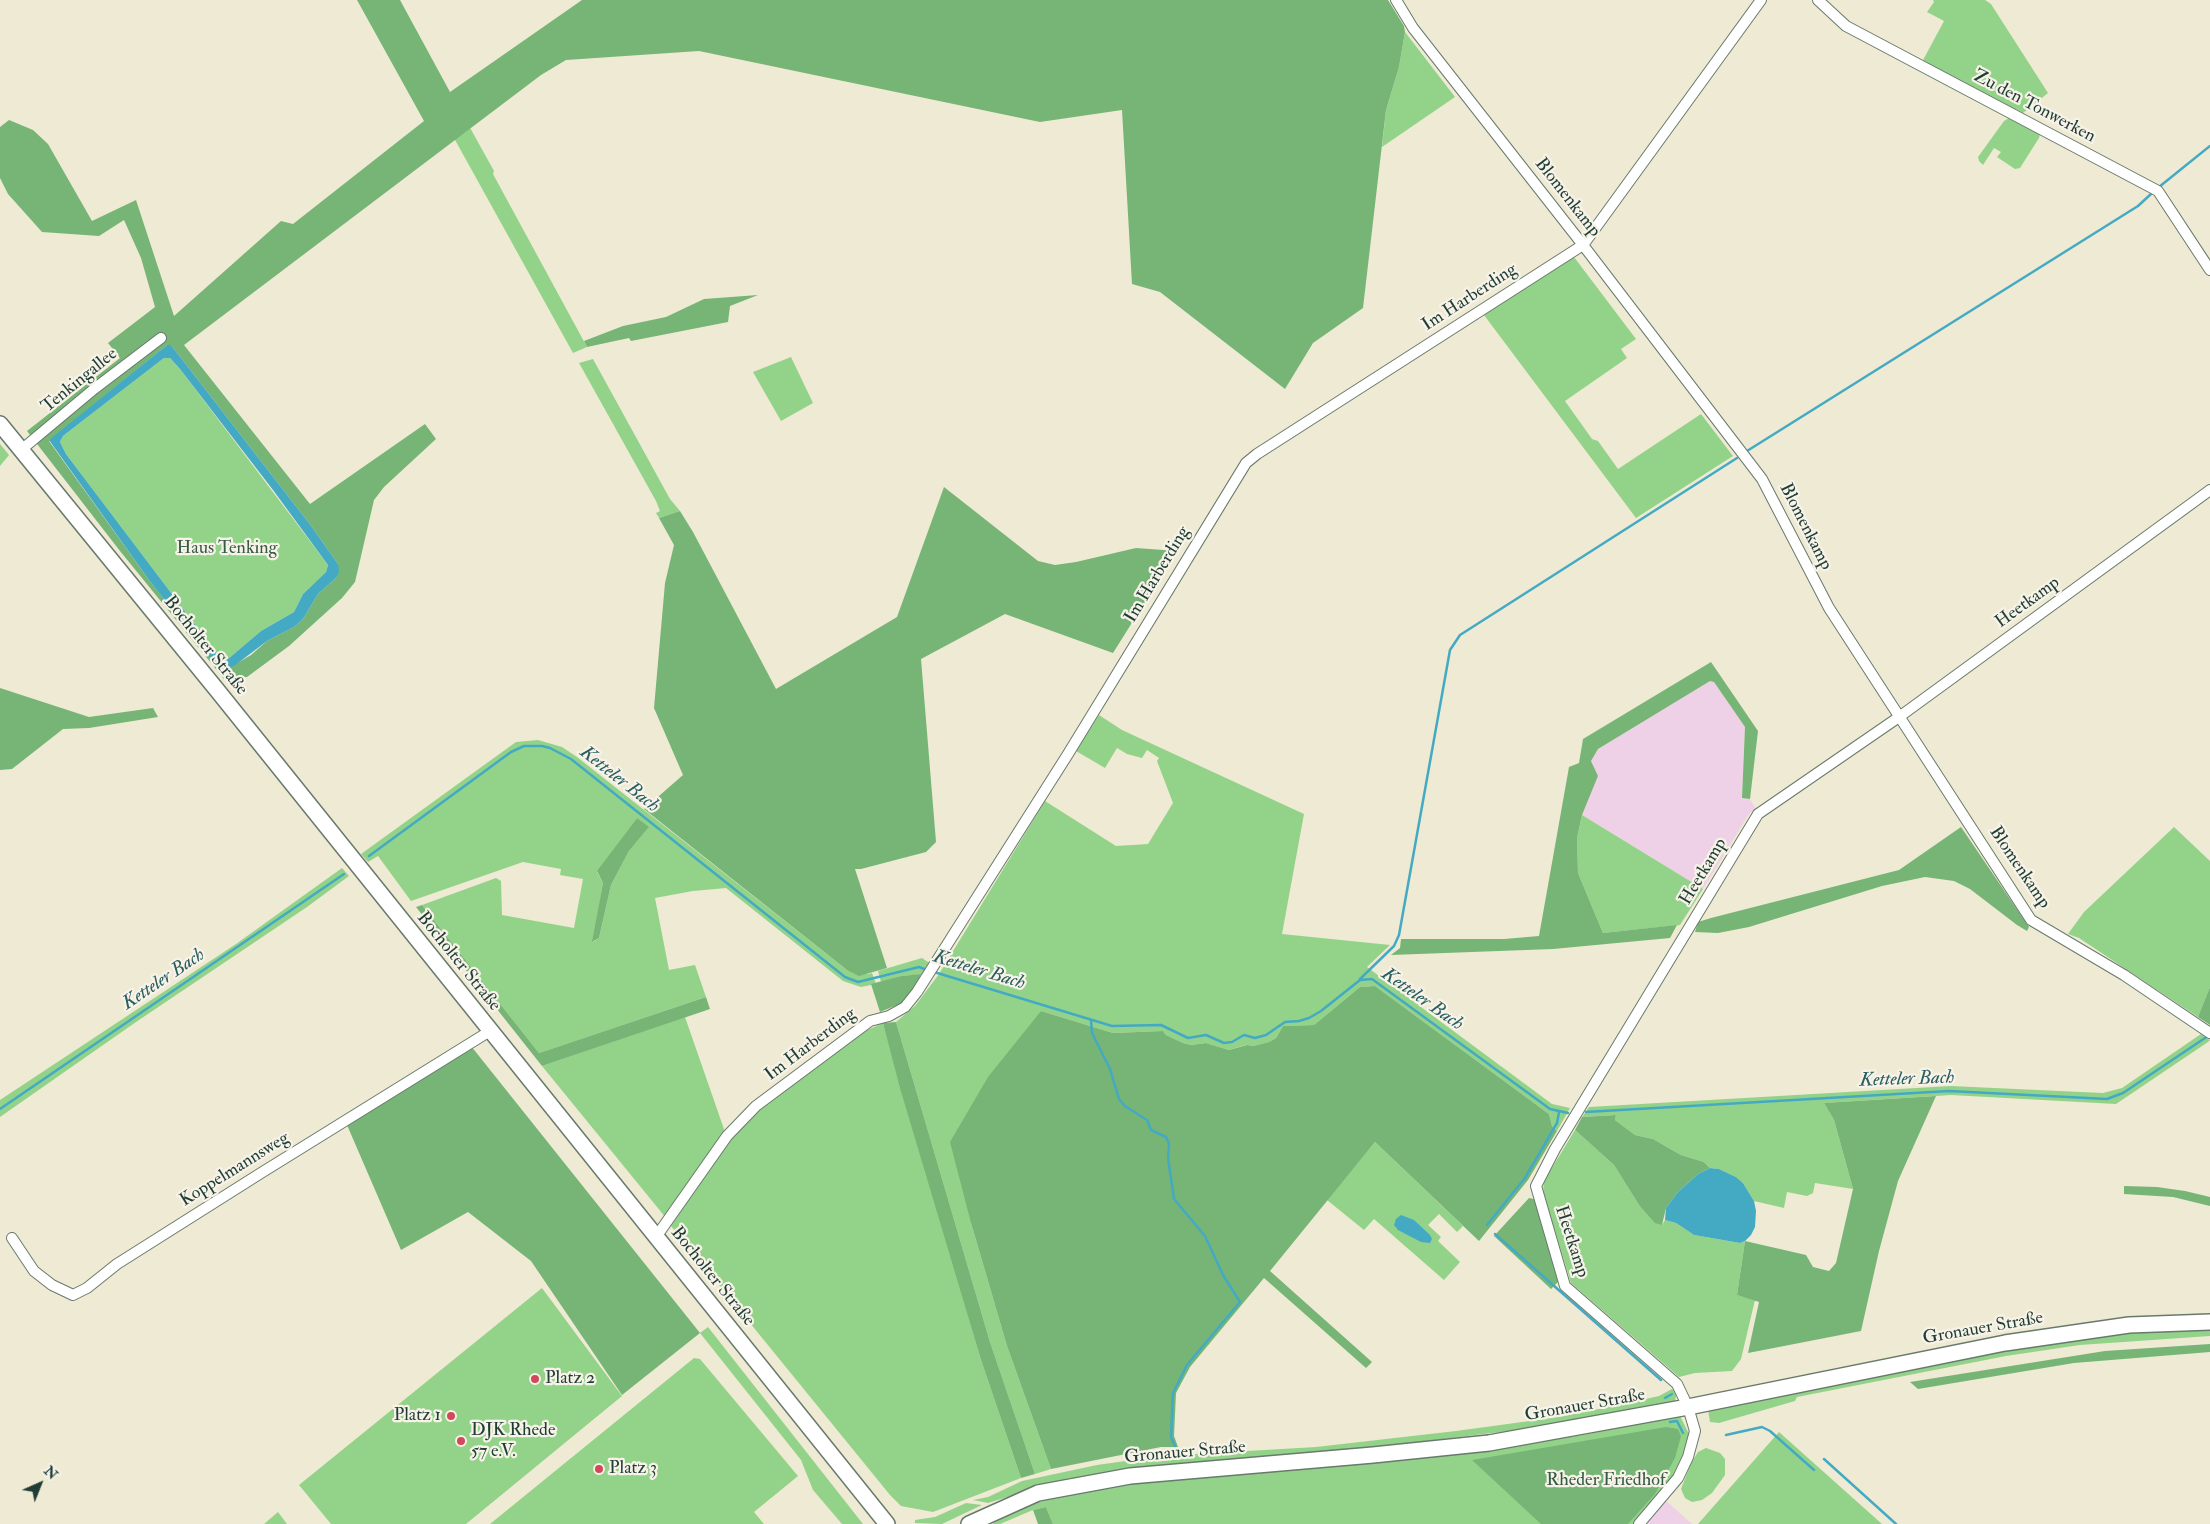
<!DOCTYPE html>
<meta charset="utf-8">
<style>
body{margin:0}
#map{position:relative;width:2210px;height:1524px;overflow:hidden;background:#efead3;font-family:"IM FELL Double Pica",serif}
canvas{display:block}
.north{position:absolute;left:15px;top:1459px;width:50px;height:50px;-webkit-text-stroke:4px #f7f3e8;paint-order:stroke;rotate:44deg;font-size:14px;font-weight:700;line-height:20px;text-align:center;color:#1f3d34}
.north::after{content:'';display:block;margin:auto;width:18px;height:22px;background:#1f3d34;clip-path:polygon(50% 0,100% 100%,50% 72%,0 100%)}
</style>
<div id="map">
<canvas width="2210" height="1524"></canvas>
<div class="north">N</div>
</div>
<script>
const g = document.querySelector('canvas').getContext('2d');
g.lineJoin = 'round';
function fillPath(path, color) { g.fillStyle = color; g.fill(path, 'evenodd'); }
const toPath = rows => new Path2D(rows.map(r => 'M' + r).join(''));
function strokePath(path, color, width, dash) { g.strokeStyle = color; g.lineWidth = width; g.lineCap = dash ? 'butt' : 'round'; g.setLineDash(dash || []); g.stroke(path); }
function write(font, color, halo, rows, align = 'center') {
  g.font = font + ' "IM FELL Double Pica",serif'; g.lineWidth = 4.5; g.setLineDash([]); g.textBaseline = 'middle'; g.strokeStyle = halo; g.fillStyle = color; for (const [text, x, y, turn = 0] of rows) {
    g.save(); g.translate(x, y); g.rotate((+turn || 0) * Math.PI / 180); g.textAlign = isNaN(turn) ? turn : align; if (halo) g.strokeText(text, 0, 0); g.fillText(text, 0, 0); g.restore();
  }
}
fillPath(toPath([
 [1710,680,1714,682,1745,727,1742,797,1750,799,1756,809,1749,814,1703,889,1582,815,1598,776,1591,761,1598,749],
 [1664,1499,1692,1524,1642,1524]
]), '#eed0e7');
fillPath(toPath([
 [1933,0,1985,0,1991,4,2048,93,2023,113,2016,109,2015,112,1922,62,1944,21,1927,12,1934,2],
 [1405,32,1455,97,1382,147,1386,110,1399,67],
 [463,115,494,171,493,174,587,347,573,353,449,129],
 [2009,118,2040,134,2039,138,2020,168,2015,169,1997,157,2001,152,1994,148,1983,165,1979,161,1978,157,2004,121],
 [1574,257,1636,339,1621,349,1627,358,1565,401,1592,439,1598,441,1618,469,1701,414,1733,456,1636,518,1484,315],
 [791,357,813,403,781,421,753,372],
 [164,358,170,358,180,369,328,565,326,572,303,594,294,612,261,631,228,659,221,657,215,651,66,454,60,442,63,436,72,429],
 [593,359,670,499,680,511,659,518,656,513,660,511,656,501,579,363],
 [0,444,9,455,0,466],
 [1099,715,1122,730,1304,814,1282,934,1390,945,1367,967,1552,1104,1570,1108,1557,1131,1552,1126,1549,1114,1375,986,1360,987,1314,1025,1283,1026,1276,1038,1269,1042,1253,1046,1246,1045,1229,1050,1206,1043,1191,1045,1183,1043,1166,1035,1163,1031,1113,1033,1041,1011,971,1223,1007,1346,1051,1469,1035,1474,990,1342,896,1022,915,1006,939,974,1045,801,1116,846,1148,844,1173,803,1157,761,1159,758,1147,750,1142,758,1127,754,1117,748,1105,768,1076,751],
 [538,740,562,747,577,757,847,970,868,974,872,973,876,984,861,987,843,981,726,888,693,891,655,898,669,970,695,965,706,997,539,1053,422,905,496,878,501,881,502,915,574,928,583,879,560,875,561,869,523,862,411,901,378,856,368,862,361,854,516,742],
 [637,818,648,828,629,851,611,885,599,938,593,942,603,883,597,872],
 [1582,815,1703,889,1680,925,1603,933,1578,873,1577,838],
 [2174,827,2210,861,2210,987,2198,1017,2079,938,2068,934,2084,912],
 [342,868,349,876,307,907,136,1022,0,1117,0,1100,236,944],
 [922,958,931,964,924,974,901,976,881,982,878,971],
 [685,1017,725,1132,666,1218,542,1066],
 [883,1023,981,1360,1021,1478,933,1512,901,1506,890,1495,671,1226,728,1141,751,1115,852,1037],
 [2201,1034,2210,1040,2208,1042,2116,1104,1951,1095,1824,1103,1834,1120,1853,1189,1815,1183,1813,1193,1807,1196,1787,1192,1784,1208,1754,1201,1743,1183,1736,1177,1719,1169,1710,1168,1704,1162,1681,1155,1653,1139,1635,1135,1615,1120,1616,1115,1582,1117,1589,1107,1951,1086,2103,1093,2122,1088],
 [1575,1130,1614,1165,1639,1205,1662,1225,1665,1220,1676,1223,1694,1235,1740,1243,1745,1241,1737,1295,1755,1300,1741,1359,1732,1371,1695,1373,1679,1377,1571,1283,1543,1192,1544,1181],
 [1375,1142,1463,1226,1457,1232,1439,1214,1428,1225,1441,1237,1438,1241,1460,1262,1444,1280,1374,1219,1364,1230,1327,1200],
 [542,1288,622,1396,466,1524,331,1524,299,1485],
 [708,1327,756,1388,863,1524,842,1524,813,1490,801,1460,700,1333],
 [2179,1329,2210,1329,2210,1336,2080,1345,2006,1356,1797,1397,1795,1401,1719,1423,1710,1422,1708,1410,1970,1355,2119,1334],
 [694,1358,700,1359,798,1476,754,1512,764,1524,490,1524],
 [1672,1389,1677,1392,1675,1401,1516,1430,1345,1451,1132,1468,1058,1481,988,1503,973,1500,988,1497,1022,1481,1097,1465,1161,1456,1316,1447,1456,1431,1559,1417,1619,1405,1659,1396],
 [1680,1416,1689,1434,1685,1452,1674,1476,1634,1524,1053,1524,1046,1507,1033,1510,1000,1524,993,1524,995,1519,1031,1504,1085,1490,1163,1480,1406,1460,1583,1435],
 [1779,1432,1882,1524,1698,1524],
 [1706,1448,1720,1453,1725,1459,1725,1475,1712,1493,1702,1500,1692,1502,1685,1498,1681,1489,1691,1463,1698,1452],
 [966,1503,982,1505,942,1524,915,1523,915,1520,935,1517],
 [278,1512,287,1524,264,1524]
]), '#93d389');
fillPath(toPath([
 [357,0,400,0,450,92,582,0,1388,0,1404,26,1405,32,1399,67,1386,110,1363,308,1313,343,1285,389,1160,292,1132,284,1122,110,1040,122,699,51,566,60,541,75,184,345,310,504,425,424,436,439,384,487,374,500,355,582,342,598,289,646,247,677,224,679,120,551,27,431,120,358,108,343,155,307,141,258,124,220,99,236,42,232,8,194,0,178,0,127,9,120,33,130,48,144,92,221,136,200,174,316,281,221,293,224,424,121],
 [167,345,171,345,312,527,338,564,336,578,318,594,303,619,294,627,267,641,251,655,222,672,149,580,49,441],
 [758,295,730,306,728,322,631,341,629,338,587,347,584,341,623,326,666,317,704,299],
 [944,487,1038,561,1055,565,1076,562,1136,548,1177,551,1113,653,1005,614,921,659,936,842,926,852,861,869,855,869,887,968,859,976,847,970,644,809,683,775,654,708,665,583,674,545,659,518,680,511,693,532,776,689,897,617],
 [1711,662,1758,731,1750,799,1742,798,1745,727,1714,682,1710,681,1598,749,1591,761,1598,776,1582,815,1577,838,1578,873,1603,933,1677,925,1670,938,1553,949,1391,955,1400,948,1401,939,1504,939,1539,936,1569,767,1579,763,1583,739],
 [0,688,89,717,153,708,158,717,89,728,63,729,12,769,0,770],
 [637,818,649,827,629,851,611,885,599,938,592,942,603,883,597,871],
 [1961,827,2029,927,2027,931,2017,925,1970,889,1954,881,1925,877,1882,886,1749,927,1718,933,1695,932,1698,922,1711,918,1899,870],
 [422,905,539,1053,706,997,710,1009,542,1066,416,907],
 [921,974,914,989,902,1003,880,1012,871,984,901,976],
 [1375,986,1549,1114,1552,1126,1557,1131,1528,1180,1479,1241,1375,1142,1270,1271,1372,1362,1366,1368,1264,1278,1190,1367,1176,1393,1174,1436,1178,1447,1161,1447,1051,1469,1007,1346,971,1223,950,1142,988,1077,1041,1011,1113,1033,1163,1031,1166,1035,1183,1043,1191,1045,1206,1043,1229,1050,1247,1045,1253,1046,1269,1042,1276,1038,1283,1026,1314,1025,1360,987],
 [2210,987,2210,1025,2198,1017],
 [896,1022,990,1342,1035,1474,1021,1478,981,1360,900,1088,883,1023],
 [471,1046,700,1333,622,1395,531,1261,468,1212,401,1250,347,1125],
 [1936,1096,1898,1181,1879,1251,1861,1331,1748,1353,1759,1302,1737,1295,1745,1241,1806,1255,1813,1267,1829,1271,1836,1263,1853,1189,1834,1120,1824,1103],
 [1616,1115,1615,1120,1635,1135,1653,1139,1681,1155,1704,1162,1710,1168,1698,1174,1677,1193,1666,1208,1662,1225,1655,1223,1639,1205,1614,1165,1575,1130,1582,1117],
 [2124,1186,2157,1187,2185,1191,2210,1197,2210,1206,2173,1197,2124,1194],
 [1529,1198,1534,1199,1559,1281,1551,1289,1494,1236],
 [2210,1344,2210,1352,2074,1363,1918,1389,1910,1382,2105,1351],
 [1666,1427,1678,1429,1681,1436,1675,1458,1655,1494,1628,1524,1541,1524,1472,1460],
 [1046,1507,1053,1524,1038,1524,1033,1510]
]), '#76b575');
fillPath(toPath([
 [167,345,171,345,312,527,338,564,339,572,336,578,318,594,303,619,294,627,267,641,234,666,221,672,149,580,49,440],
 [164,358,170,358,180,369,273,490,328,565,326,572,303,594,294,612,261,631,228,659,221,657,215,651,66,454,60,442,63,436,72,429],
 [1710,1168,1719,1169,1736,1177,1743,1183,1754,1201,1756,1211,1755,1227,1751,1235,1745,1241,1740,1243,1694,1235,1676,1223,1665,1220,1666,1208,1677,1193,1698,1174],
 [1401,1215,1414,1220,1430,1235,1432,1239,1430,1243,1421,1242,1398,1230,1394,1225,1396,1219]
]), '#44aac4');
strokePath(toPath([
 [2159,187,2210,146],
 [1747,451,2138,206,2151,194],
 [369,856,511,752,524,746,542,746,550,748,571,759,845,977,858,982,919,967,927,970],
 [934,972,1112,1026,1161,1025,1188,1038,1206,1035,1224,1043,1232,1042,1244,1035,1255,1038,1266,1035,1285,1022,1299,1021,1309,1018,1321,1011,1360,980,1372,979,1550,1109,1568,1113],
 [1360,979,1394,946,1399,935,1450,650,1460,635,1737,458],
 [1091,1020,1092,1033,1110,1069,1119,1099,1125,1106,1147,1120,1151,1130,1166,1137,1169,1144,1168,1158,1174,1199,1205,1236,1223,1275,1240,1302,1187,1365,1173,1393,1171,1437,1175,1446],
 [0,1109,344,874],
 [1586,1112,1949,1091,2107,1099,2123,1093,2208,1036],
 [1487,1225,1525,1178,1557,1123,1559,1112],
 [1495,1234,1661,1380],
 [1665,1398,1672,1394],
 [1670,1422,1677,1421,1683,1433],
 [1726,1435,1762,1427,1770,1431,1814,1470],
 [1824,1459,1896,1524]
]), '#44aac4', 2.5);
const minor = toPath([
 [1396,0,1413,28,1583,245,1762,479,1829,608,2031,920,2124,975,2210,1033],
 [1818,0,1846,26,2158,191,2210,270],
 [21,450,94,389,161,338],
 [656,1237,727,1136,756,1106,870,1021,889,1016,905,1007,917,992,1068,754,1246,463,1257,454,1583,245,1761,0],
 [12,1238,34,1271,52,1285,73,1295,87,1288,117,1264,261,1173,490,1031],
 [1639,1524,1678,1478,1688,1457,1695,1431,1688,1407,1677,1384,1565,1286,1536,1186,1555,1149,1758,814,1899,717,2210,490]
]);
const secondary = toPath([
 [0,424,217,690,887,1524],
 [969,1524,1038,1493,1130,1476,1373,1455,1489,1443,1688,1407,2005,1343,2129,1325,2210,1322]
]);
strokePath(minor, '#687a6c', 12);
strokePath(secondary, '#687a6c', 18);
strokePath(minor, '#fff', 10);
strokePath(secondary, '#fff', 15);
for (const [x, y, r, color] of [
 [535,1379,5,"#d1495b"],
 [451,1416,5,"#d1495b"],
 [461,1441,5,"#d1495b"],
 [599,1469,5,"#d1495b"]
]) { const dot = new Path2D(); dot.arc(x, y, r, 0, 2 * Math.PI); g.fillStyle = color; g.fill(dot); strokePath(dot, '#f7f3e8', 2); }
write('18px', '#1f3d34', '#f7f3e8', [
 ["Zu den Tonwerken",2034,107,28],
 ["Blomenkamp",1567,198,52],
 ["Im Harberding",1470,298,-33],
 ["Tenkingallee",80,381,-39],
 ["Blomenkamp",1805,527,63],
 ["Im Harberding",1158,575,-59],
 ["Heetkamp",2028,603,-36],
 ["Bocholter Straße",205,646,51],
 ["Blomenkamp",2019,868,56],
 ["Heetkamp",1704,872,-59],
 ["Bocholter Straße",458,962,51],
 ["Im Harberding",811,1045,-37],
 ["Koppelmannsweg",235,1170,-32],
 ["Heetkamp",1571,1242,72],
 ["Bocholter Straße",712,1277,51],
 ["Gronauer Straße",1983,1329,-10],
 ["Gronauer Straße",1585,1406,-10],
 ["Gronauer Straße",1185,1453,-5]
]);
write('18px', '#365b45', '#f7f3e8', [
 ["Haus Tenking",227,549],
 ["Rheder Friedhof",1606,1481]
]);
write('18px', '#1f3d34', '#f7f3e8', [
 ["Platz 2",545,1379],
 ["Platz 1",441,1416,"right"],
 ["DJK Rhede",471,1431],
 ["57 e.V.",471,1452],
 ["Platz 3",609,1469]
], 'left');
write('italic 19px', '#2a5e5f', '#f7f3e8', [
 ["Ketteler Bach",619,780,38],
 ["Ketteler Bach",979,971,17],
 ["Ketteler Bach",164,980,-34],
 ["Ketteler Bach",1422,1000,35],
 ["Ketteler Bach",1907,1080,-2]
]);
</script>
